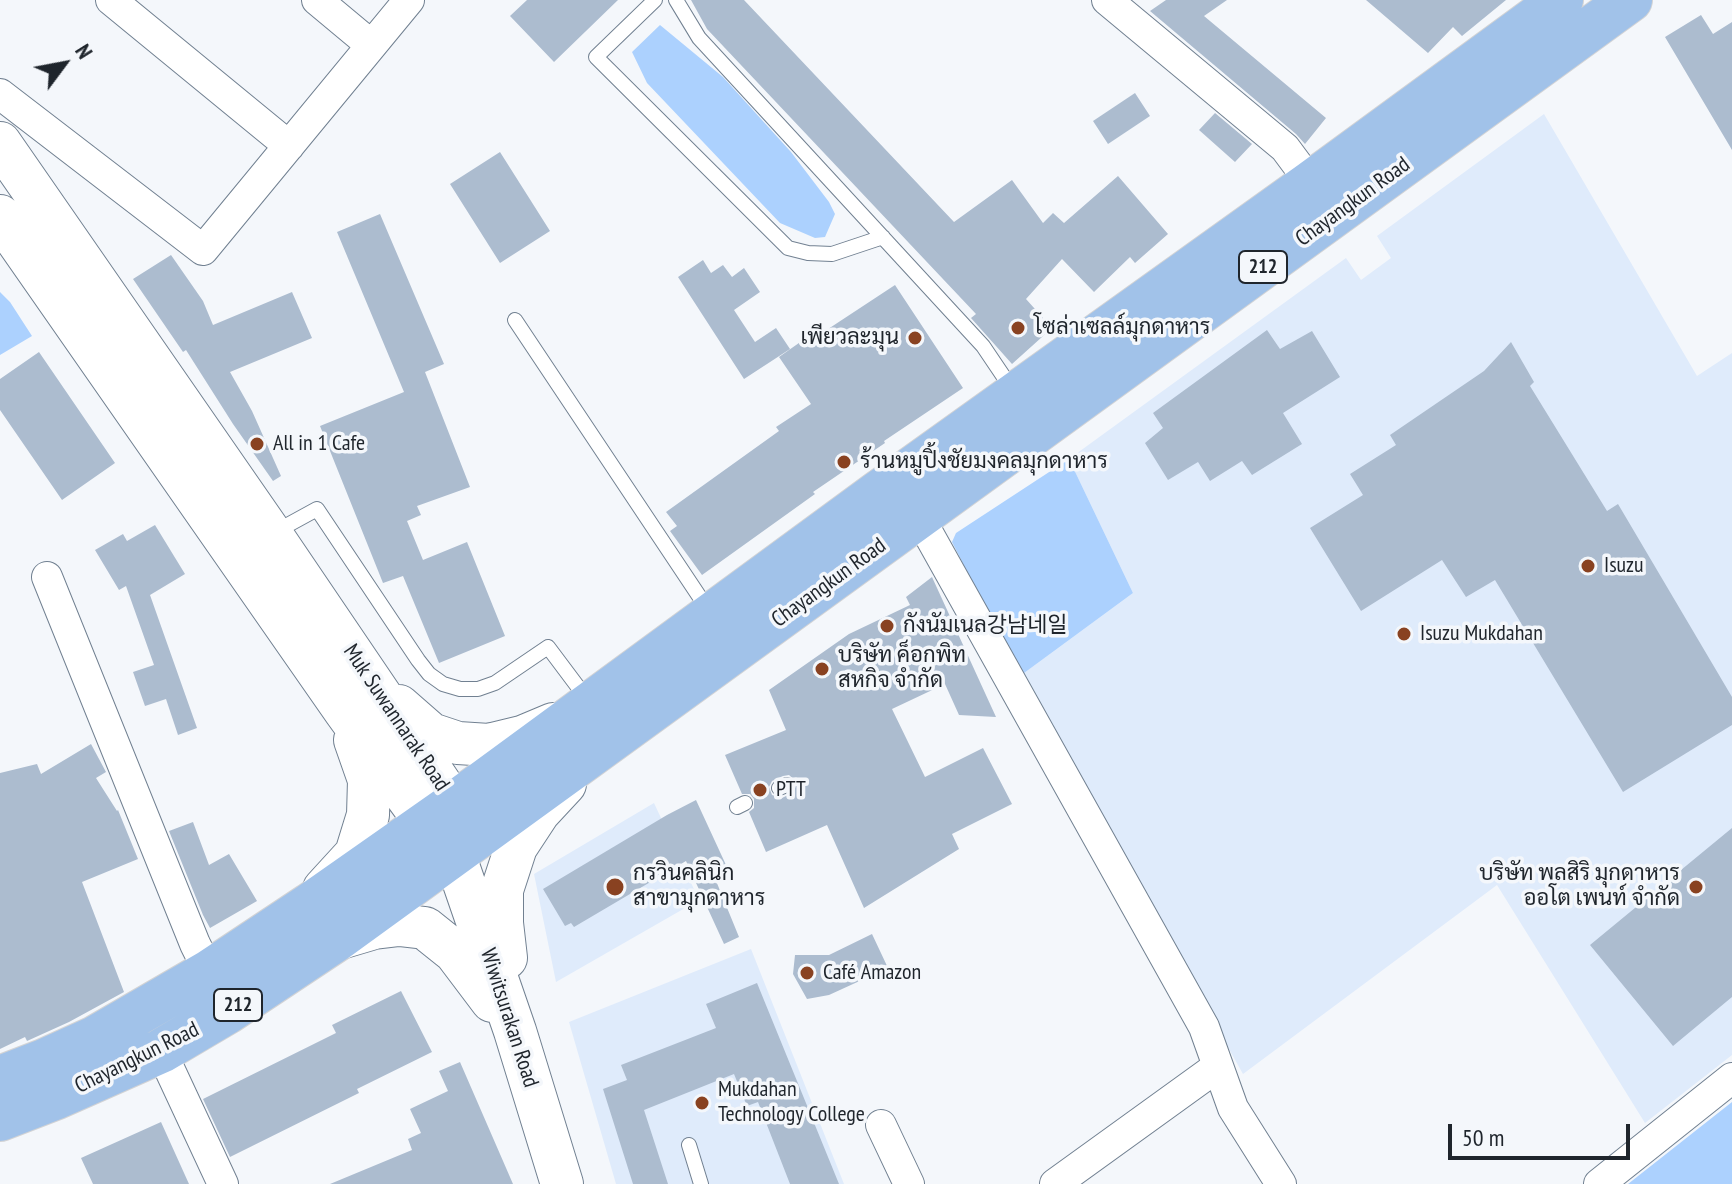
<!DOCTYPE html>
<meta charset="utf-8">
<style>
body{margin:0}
#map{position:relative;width:1732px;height:1184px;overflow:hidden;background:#f4f7fb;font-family:"PT Sans Narrow",sans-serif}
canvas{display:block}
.north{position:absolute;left:24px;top:24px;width:80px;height:80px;-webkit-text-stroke:6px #f4f7fb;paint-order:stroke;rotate:58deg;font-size:22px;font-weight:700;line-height:32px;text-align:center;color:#1f252c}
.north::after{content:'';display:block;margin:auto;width:28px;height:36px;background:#1f252c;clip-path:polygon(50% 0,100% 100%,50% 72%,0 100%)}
.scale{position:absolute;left:1448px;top:1124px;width:182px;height:36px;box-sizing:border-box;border:4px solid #1f252c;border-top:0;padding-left:10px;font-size:24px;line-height:28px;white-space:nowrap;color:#1f252c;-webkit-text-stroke:6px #f4f7fb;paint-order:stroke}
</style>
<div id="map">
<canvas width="1732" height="1184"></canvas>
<div class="north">N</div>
<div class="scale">50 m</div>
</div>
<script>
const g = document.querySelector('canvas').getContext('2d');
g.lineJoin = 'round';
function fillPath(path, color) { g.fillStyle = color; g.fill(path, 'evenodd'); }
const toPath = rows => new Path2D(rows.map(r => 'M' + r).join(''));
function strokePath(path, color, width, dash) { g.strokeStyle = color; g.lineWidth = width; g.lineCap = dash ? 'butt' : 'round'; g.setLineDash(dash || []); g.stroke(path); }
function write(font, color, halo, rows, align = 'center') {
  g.font = font + ' "PT Sans Narrow","Noto Sans KR",Sarabun,sans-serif'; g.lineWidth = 7; g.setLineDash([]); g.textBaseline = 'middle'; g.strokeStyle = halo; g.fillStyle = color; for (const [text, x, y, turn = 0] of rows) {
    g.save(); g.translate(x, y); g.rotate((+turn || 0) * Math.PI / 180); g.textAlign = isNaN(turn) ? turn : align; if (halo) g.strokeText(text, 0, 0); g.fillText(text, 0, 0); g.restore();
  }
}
fillPath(toPath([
 [1544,114,1697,376,1732,353,1732,1055,1645,1123,1497,885,1243,1074,1020,676,1133,593,1069,459,1346,258,1361,280,1391,258,1377,236],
 [654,803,699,900,556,982,534,874],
 [751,949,844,1184,616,1184,569,1022]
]), '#dfebfb');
fillPath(toPath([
 [660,25,723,77,791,152,829,202,835,214,825,237,815,238,780,223,647,83,632,52],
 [0,292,10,302,32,336,0,355],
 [1069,459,1133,593,1020,676,952,542,956,533],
 [1732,1102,1732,1184,1628,1184]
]), '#acd1fe');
fillPath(toPath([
 [527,0,618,0,554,62,510,16],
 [691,0,744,0,954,222,1012,180,1043,223,1053,213,1064,223,1118,176,1168,234,1135,263,1130,257,1094,292,1062,259,1026,299,1052,328,1012,364,971,318,976,314,707,29],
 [1166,0,1227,0,1204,16,1326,118,1305,144,1296,134,1150,11],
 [1366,0,1506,0,1462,36,1453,27,1428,53],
 [1701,15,1713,34,1732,22,1732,150,1665,37],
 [1135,93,1150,116,1108,144,1093,121],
 [1215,113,1252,144,1235,162,1199,130],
 [500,152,550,231,500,263,450,184],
 [380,214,444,364,425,372,470,487,417,506,421,515,407,521,423,560,467,542,505,636,439,663,403,576,383,583,320,426,404,392,337,232],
 [171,255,203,301,213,325,292,292,312,338,230,372,252,411,281,476,273,481,233,424,186,350,183,352,133,279],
 [703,260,711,273,723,265,732,277,744,268,760,292,734,310,755,342,776,328,790,349,744,379,678,277],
 [895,285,963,388,884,441,885,443,813,492,815,494,702,575,670,531,677,526,666,512,779,431,776,427,811,404,779,357,816,331,819,335],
 [1267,330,1280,349,1312,331,1340,377,1283,413,1302,444,1252,475,1242,461,1210,481,1198,462,1168,480,1145,443,1163,428,1153,413],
 [1511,342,1534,382,1530,386,1607,511,1618,504,1732,697,1732,725,1623,792,1495,580,1466,597,1442,560,1361,611,1310,528,1363,495,1350,474,1396,445,1390,435,1484,371],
 [39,352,115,463,62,500,0,410,0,379],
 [155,525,185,574,150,595,197,728,178,735,166,699,145,706,133,672,154,665,126,586,119,590,95,550,123,534,127,541],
 [932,577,996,717,959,715,945,684,892,709,925,777,983,748,1012,804,952,834,959,849,864,908,827,825,766,852,749,812,754,808,754,799,750,794,742,794,725,755,786,730,769,690,849,634,910,605,906,597],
 [789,775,797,782,794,792,782,798,772,795,769,787,772,781,783,776],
 [91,744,106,772,96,778,117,811,118,810,138,859,82,882,124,992,69,1022,27,1041,25,1037,0,1049,0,773,37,764,41,774],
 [696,800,726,865,712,871,739,937,724,944,686,861,574,927,571,923,565,926,543,889,667,815],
 [193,822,209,865,229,854,257,901,210,928,203,915,169,831],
 [1732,828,1732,997,1673,1046,1590,945],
 [872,934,888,968,829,995,807,999,793,974,795,955,829,955],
 [757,983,839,1184,790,1184,758,1102,747,1106,734,1074,644,1110,668,1184,633,1184,603,1089,627,1080,621,1065,716,1028,706,1004],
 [401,991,432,1052,357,1089,359,1093,230,1157,203,1099,336,1033,332,1025],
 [460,1062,513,1184,330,1184,412,1150,408,1139,421,1133,410,1109,448,1091,439,1071],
 [161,1122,189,1184,93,1184,81,1158]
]), '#acbccf');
const service = toPath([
 [655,0,596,57,788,248,808,253,832,254,883,237],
 [676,0,699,38,983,346,1012,389],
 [515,320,709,611],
 [275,532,317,509,418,660,429,674,443,684,460,689,478,689,495,683,548,647,587,699],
 [779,788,787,785],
 [737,807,745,803],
 [689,1145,701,1184]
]);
const minor = toPath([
 [111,0,289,146],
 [317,0,371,45],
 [1107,0,1285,148,1311,183],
 [0,94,203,250,409,0],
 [919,517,1204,1027,1233,1108,1281,1184],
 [47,577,195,944,209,972],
 [161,1051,223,1184],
 [881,1125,909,1184],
 [1055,1184,1217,1067],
 [1599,1184,1732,1078]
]);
const secondary = toPath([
 [0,143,271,534,454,804,454,854,515,1031,562,1184],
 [0,216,345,711,426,823,451,850],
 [399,706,431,734,458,743,489,745,522,737,553,724],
 [324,889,356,854,368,815,369,780,355,740],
 [337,939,374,928,399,925,425,928,455,952,492,1001],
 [506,958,502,923,502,890,516,847,539,812,565,784]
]);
const primary = toPath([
 [0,1078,44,1061,95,1038,209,972,310,905,454,804,878,493,1311,183,1561,0],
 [0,1119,57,1097,161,1051,227,1012,337,939,1630,0]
]);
strokePath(service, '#718091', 16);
strokePath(minor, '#718091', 32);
strokePath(secondary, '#718091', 44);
strokePath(primary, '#d2d3d5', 46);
strokePath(service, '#fff', 14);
strokePath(minor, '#fff', 30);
strokePath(secondary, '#fff', 42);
strokePath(primary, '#a1c2e9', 44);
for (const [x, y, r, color] of [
 [1018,328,8,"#894221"],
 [915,338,8,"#894221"],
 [257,444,8,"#894221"],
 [844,462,8,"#894221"],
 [1588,566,8,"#894221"],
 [887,626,8,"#894221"],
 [1404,634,8,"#894221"],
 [822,669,8,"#894221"],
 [760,790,8,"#894221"],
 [615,887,10,"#894221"],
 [1696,887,8,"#894221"],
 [807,973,8,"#894221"],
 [702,1103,8,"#894221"]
]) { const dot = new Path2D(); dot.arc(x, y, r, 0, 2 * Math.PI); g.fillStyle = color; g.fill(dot); strokePath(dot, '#f4f7fb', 3); }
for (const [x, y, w] of [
 [1263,267,48],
 [238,1005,48]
]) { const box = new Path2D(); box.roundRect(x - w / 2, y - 16, w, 32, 6); g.fillStyle = '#f4f7fb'; g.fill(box); strokePath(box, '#1f252c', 2); }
write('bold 20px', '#1f252c', null, [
 ["212",1263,267],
 ["212",238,1005]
]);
write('22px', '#1f252c', '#f4f7fb', [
 ["Chayangkun Road",1353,202,-36],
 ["Chayangkun Road",829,583,-36],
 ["Muk Suwannarak Road",396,718,56],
 ["Wiwitsurakan Road",509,1018,72],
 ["Chayangkun Road",137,1058,-26]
]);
write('22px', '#1f252c', '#f4f7fb', [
 ["โซล่าเซลล์มุกดาหาร",1034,328],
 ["เพียวละมุน",899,338,"right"],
 ["All in 1 Cafe",273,444],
 ["ร้านหมูปิ้งชัยมงคลมุกดาหาร",860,462],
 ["Isuzu",1604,566],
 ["กังนัมเนล강남네일",903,626],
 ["Isuzu Mukdahan",1420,634],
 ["บริษัท ค็อกพิท",838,656],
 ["สหกิจ จำกัด",838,681],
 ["PTT",776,790],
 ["กรวินคลินิก",633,874],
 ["สาขามุกดาหาร",633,899],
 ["บริษัท พลสิริ มุกดาหาร",1680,874,"right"],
 ["ออโต เพนท์ จำกัด",1680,899,"right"],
 ["Café Amazon",823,973],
 ["Mukdahan",718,1090],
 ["Technology College",718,1115]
], 'left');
</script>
